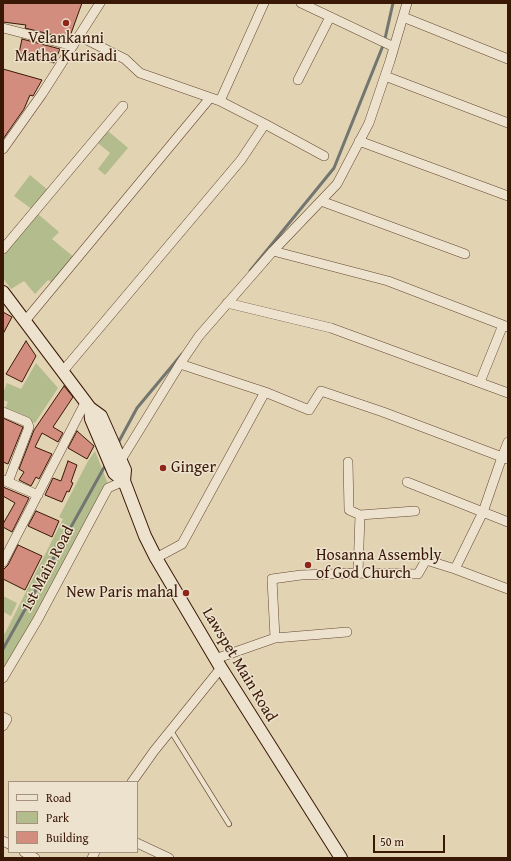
<!DOCTYPE html>
<style>
body{margin:0}
#map{position:relative;width:511px;height:861px;overflow:hidden;background:#e2d3b3;font-family:"Gentium Book Plus",serif}
canvas{display:block}
.frame{position:absolute;inset:0;border:4px solid #3a1806;pointer-events:none}
.legend{position:absolute;left:8px;top:781px;width:130px;height:72px;box-sizing:border-box;background:#ece2ce;border:1px solid #a5917e;margin:0;padding:5px 7px;list-style:none;font-size:12px;color:#3a1806}
.legend li{display:flex;align-items:center;gap:8px;height:20px}
.legend b{width:20px;border:1px solid #a5917e}
.scale{position:absolute;left:373px;top:835px;width:72px;height:18px;box-sizing:border-box;border:2px solid #3a1806;border-top:0;padding-left:5px;font-size:12px;line-height:14px;white-space:nowrap;color:#3a1806;-webkit-text-stroke:3px #ece2ce;paint-order:stroke}
</style>
<div id="map">
<canvas width="511" height="861"></canvas>
<div class="frame"></div>
<ul class="legend">
<li><b style="height:5px;background:#ece2ce"></b>Road</li>
<li><b style="height:11px;background:#b3bc8c"></b>Park</li>
<li><b style="height:11px;background:#d28d7f"></b>Building</li>
</ul>
<div class="scale">50 m</div>
</div>
<script>
const g = document.querySelector('canvas').getContext('2d');
g.lineJoin = 'round';
function fillPath(path, color) { g.fillStyle = color; g.fill(path, 'evenodd'); }
const toPath = rows => new Path2D(rows.map(r => 'M' + r).join(''));
function strokePath(path, color, width, dash) { g.strokeStyle = color; g.lineWidth = width; g.lineCap = dash ? 'butt' : 'round'; g.setLineDash(dash || []); g.stroke(path); }
function write(font, color, halo, rows, align = 'center') {
  g.font = font + ' "Gentium Book Plus",serif'; g.lineWidth = 3; g.setLineDash([]); g.textBaseline = 'middle'; g.strokeStyle = halo; g.fillStyle = color; for (const [text, x, y, turn = 0] of rows) {
    g.save(); g.translate(x, y); g.rotate((+turn || 0) * Math.PI / 180); g.textAlign = isNaN(turn) ? turn : align; if (halo) g.strokeText(text, 0, 0); g.fillText(text, 0, 0); g.restore();
  }
}
fillPath(toPath([
 [108,131,128,148,105,175,98,169,110,153,98,143],
 [30,175,49,191,33,210,14,196],
 [38,214,59,232,52,239,75,258,54,284,48,280,35,294,24,281,11,289,3,278,3,256],
 [36,363,58,388,35,423,4,410,8,402,3,400,3,393,7,383,21,389],
 [95,451,108,484,3,672,3,637,63,519,59,517,88,461],
 [3,596,17,603,11,616,3,612]
]), '#b3bc8c');
strokePath(toPath([
 [250,271,334,168,384,43,393,3],
 [117,445,137,408,182,354],
 [3,649,106,464]
]), '#737670', 3);
const building = toPath([
 [3,3,82,3,69,39,25,28,26,25,3,22,3,3],
 [22,39,60,49,54,63,19,53,22,39],
 [3,69,42,80,33,96,30,95,24,109,3,139,3,69],
 [3,312,12,317,3,334,3,312],
 [26,341,36,356,22,382,6,374,26,341],
 [64,386,73,397,53,427,63,433,58,442,42,433,35,447,52,454,39,479,36,477,31,486,19,480,24,472,19,469,34,430,64,386],
 [3,418,23,427,8,464,3,462,3,418],
 [77,431,94,446,87,459,68,448,77,431],
 [68,461,77,465,71,482,73,483,69,492,67,491,62,502,45,495,53,478,61,481,68,461],
 [3,487,29,498,12,532,3,527,3,524,15,503,3,496,3,487],
 [36,511,59,521,52,537,28,526,36,511],
 [18,545,42,556,25,590,3,579,3,570,8,565,18,545]
]);
fillPath(building, '#d28d7f');
strokePath(building, '#3a1806', 1);
const lane = toPath([
 [171,731,229,824]
]);
const street = toPath([
 [301,3,394,47],
 [407,3,390,61,369,123,337,184,273,251,388,281,508,327],
 [403,17,508,59],
 [3,28,73,46],
 [79,36,125,59,140,73,220,101,265,124],
 [385,76,508,123],
 [298,80,330,17],
 [220,101,264,3],
 [359,141,508,196],
 [3,149,42,94,100,3],
 [321,201,465,254],
 [3,249,123,106],
 [227,303,331,328,508,393],
 [25,321,210,98],
 [180,364,265,392,309,410,321,391,383,412,502,457,508,442],
 [63,371,241,160,265,124,324,156],
 [480,382,503,325],
 [3,412,27,422,29,427,8,482],
 [507,459,502,457,483,512,455,569,508,589],
 [121,460,180,364,199,336,273,251],
 [348,462,349,510,360,515,358,573,418,574,426,560,455,569],
 [3,480,38,495],
 [407,482,508,522],
 [360,515,415,511],
 [156,558,182,544,265,392],
 [3,562,86,401],
 [275,638,272,579,301,575,358,573],
 [215,659,275,638,347,632],
 [3,678,38,619,108,488,124,481],
 [3,717,7,719,3,726],
 [132,782,154,751,221,668],
 [3,841,9,844],
 [137,843,169,858],
 [24,852,35,858],
 [92,858,95,852]
]);
const secondary = toPath([
 [3,292,90,408,101,416,125,470,124,481,145,536,156,558,221,668,341,858],
 [90,408,91,419,114,473,124,481]
]);
strokePath(lane, '#644731', 6);
strokePath(street, '#644731', 10);
strokePath(secondary, '#3a1806', 14);
strokePath(lane, '#ece2ce', 4.5);
strokePath(street, '#ece2ce', 9);
strokePath(secondary, '#ece2ce', 12);
for (const [x, y, r, color] of [
 [66,23,4,"#8f2418"],
 [163,468,4,"#8f2418"],
 [308,565,4,"#8f2418"],
 [186,593,4,"#8f2418"]
]) { const dot = new Path2D(); dot.arc(x, y, r, 0, 2 * Math.PI); g.fillStyle = color; g.fill(dot); strokePath(dot, '#ece2ce', 1.5); }
write('16px', '#3a1806', '#ece2ce', [
 ["Velankanni",66,39,"center"],
 ["Matha Kurisadi",66,57,"center"],
 ["Ginger",171,468],
 ["Hosanna Assembly",316,556],
 ["of God Church",316,574],
 ["New Paris mahal",178,593,"right"]
], 'left');
write('16px', '#3a1806', '#ece2ce', [
 ["1st Main Road",48,569,-62],
 ["Lawspet Main Road",239,665,59]
]);
</script>
